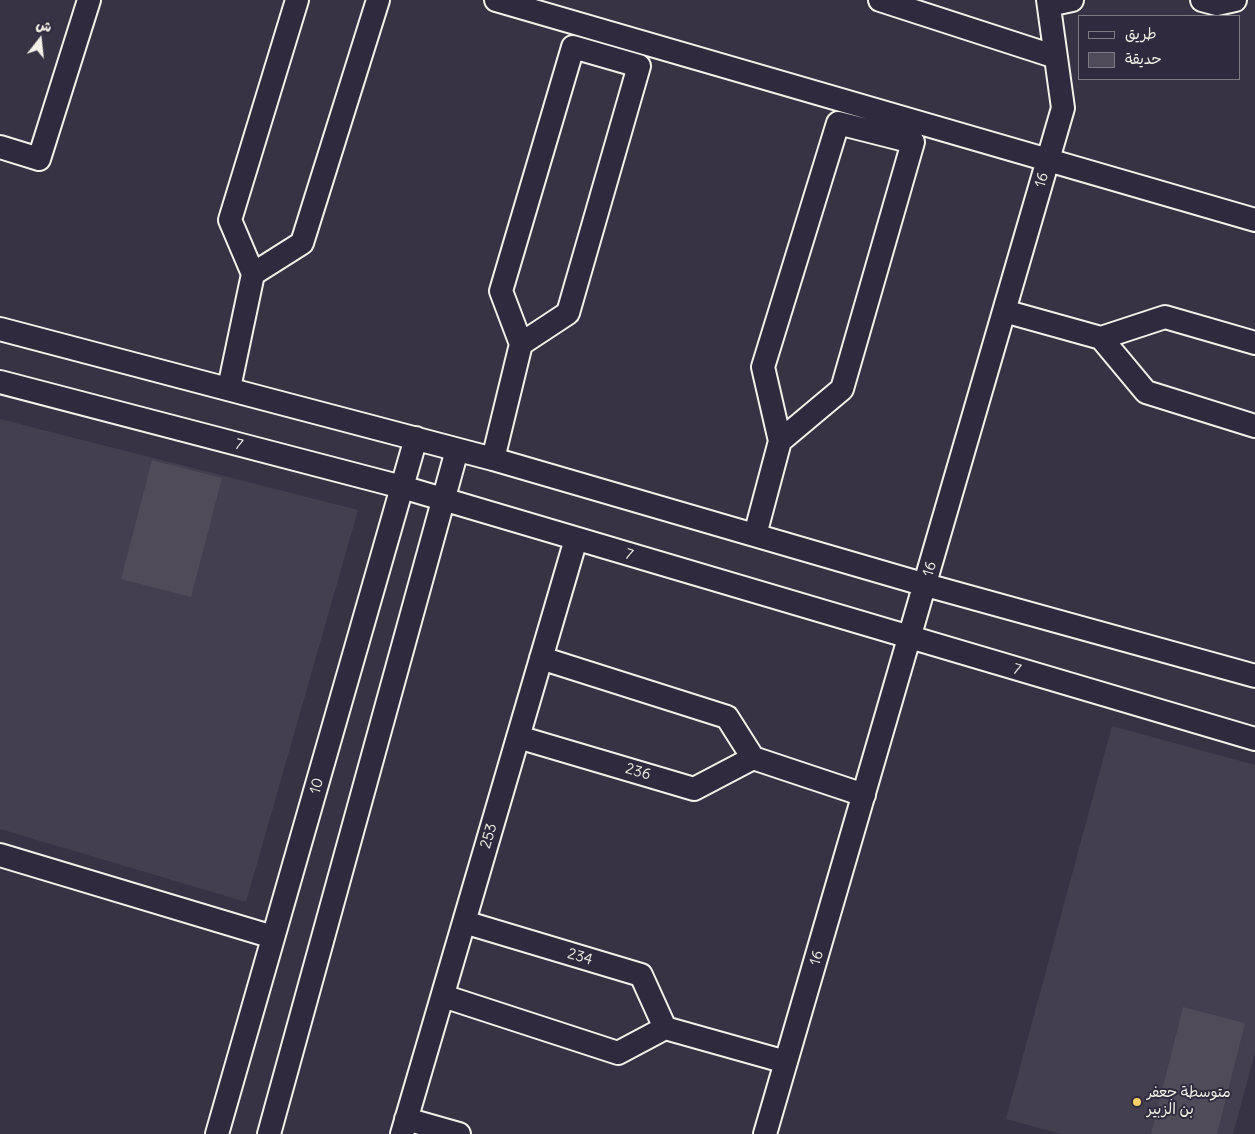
<!DOCTYPE html>
<meta charset="utf-8">
<style>
body{margin:0}
#map{position:relative;width:1255px;height:1134px;overflow:hidden;background:#373244;font-family:Delius,"Playpen Sans Arabic",sans-serif}
canvas{display:block}
.legend{position:absolute;left:1078px;top:15px;width:162px;height:65px;box-sizing:border-box;background:#2f2a3d;border:1px solid #7e7a81;margin:0;padding:6px 9px;list-style:none;font-size:15px;color:#f4f1e8}
.legend li{display:flex;align-items:center;gap:10px;height:25px}
.legend b{width:25px;border:1px solid #7e7a81}
.north{position:absolute;left:15px;top:15px;width:50px;height:50px;-webkit-text-stroke:4px #2f2a3d;paint-order:stroke;rotate:16deg;font-size:14px;font-weight:700;line-height:20px;text-align:center;color:#f4f1e8}
.north::after{content:'';display:block;margin:auto;width:18px;height:22px;background:#f4f1e8;clip-path:polygon(50% 0,100% 100%,50% 72%,0 100%)}
</style>
<div id="map">
<canvas width="1255" height="1134"></canvas>
<ul class="legend">
<li><b style="height:6px;background:#2f2a3d"></b>طريق</li>
<li><b style="height:14px;background:#504b59"></b>حديقة</li>
</ul>
<div class="north">ش</div>
</div>
<script>
const g = document.querySelector('canvas').getContext('2d');
g.lineJoin = 'round';
function fillPath(path, color) { g.fillStyle = color; g.fill(path, 'evenodd'); }
const toPath = rows => new Path2D(rows.map(r => 'M' + r).join(''));
function strokePath(path, color, width, dash) { g.strokeStyle = color; g.lineWidth = width; g.lineCap = dash ? 'butt' : 'round'; g.setLineDash(dash || []); g.stroke(path); }
function write(font, color, halo, rows, align = 'center') {
  g.font = font + ' Delius,"Playpen Sans Arabic",sans-serif'; g.lineWidth = 4; g.setLineDash([]); g.textBaseline = 'middle'; g.strokeStyle = halo; g.fillStyle = color; for (const [text, x, y, turn = 0] of rows) {
    g.save(); g.translate(x, y); g.rotate((+turn || 0) * Math.PI / 180); g.textAlign = isNaN(turn) ? turn : align; if (halo) g.strokeText(text, 0, 0); g.fillText(text, 0, 0); g.restore();
  }
}
fillPath(toPath([
 [0,419,358,510,246,902,0,829],
 [1112,726,1255,765,1255,1053,1233,1134,1061,1134,1006,1119]
]), '#433f4e');
fillPath(toPath([
 [152,460,222,478,191,597,121,579],
 [1183,1007,1245,1023,1217,1134,1151,1134]
]), '#504b59');
const minor = toPath([
 [496,0,1255,220],
 [880,0,1056,57],
 [1202,0,1217,4,1235,0],
 [1049,5,1072,0],
 [0,147,39,159,89,0],
 [253,274,302,243,378,0],
 [1004,311,1101,338,1146,392,1255,426],
 [0,329,493,459,926,585,1255,676],
 [1101,338,1165,317,1255,343],
 [0,382,402,487,1255,739],
 [229,388,253,274,230,220,297,0],
 [493,459,521,344,568,313,639,66,573,47,501,291,521,344],
 [755,535,780,441,842,389,913,142,838,123,763,367,780,441],
 [541,658,727,717,753,758,864,795],
 [518,737,694,789,753,758],
 [0,855,273,937],
 [464,922,641,975,665,1028,786,1062],
 [443,996,618,1053,665,1028],
 [406,1119,459,1134],
 [217,1134,416,438],
 [269,1134,457,450],
 [402,1134,576,539],
 [765,1134,1063,108,1048,0]
]);
strokePath(minor, '#f4f1e8', 26);
strokePath(minor, '#2f2a3d', 22);
for (const [x, y, r, color] of [
 [1137,1102,5,"#ffd166"]
]) { const dot = new Path2D(); dot.arc(x, y, r, 0, 2 * Math.PI); g.fillStyle = color; g.fill(dot); strokePath(dot, '#2f2a3d', 2); }
write('15px', '#f4f1e8', '#2f2a3d', [
 ["16",1042,180,-74],
 ["7",239,445,15],
 ["7",629,555,17],
 ["16",930,569,-74],
 ["7",1017,670,16],
 ["236",638,772,16],
 ["10",317,786,-74],
 ["253",489,836,-74],
 ["234",580,957,17],
 ["16",817,958,-74]
]);
write('15px', '#f4f1e8', '#2f2a3d', [
 ["متوسطة جعفر",1147,1093],
 ["بن الزبير",1147,1110]
], 'left');
</script>
